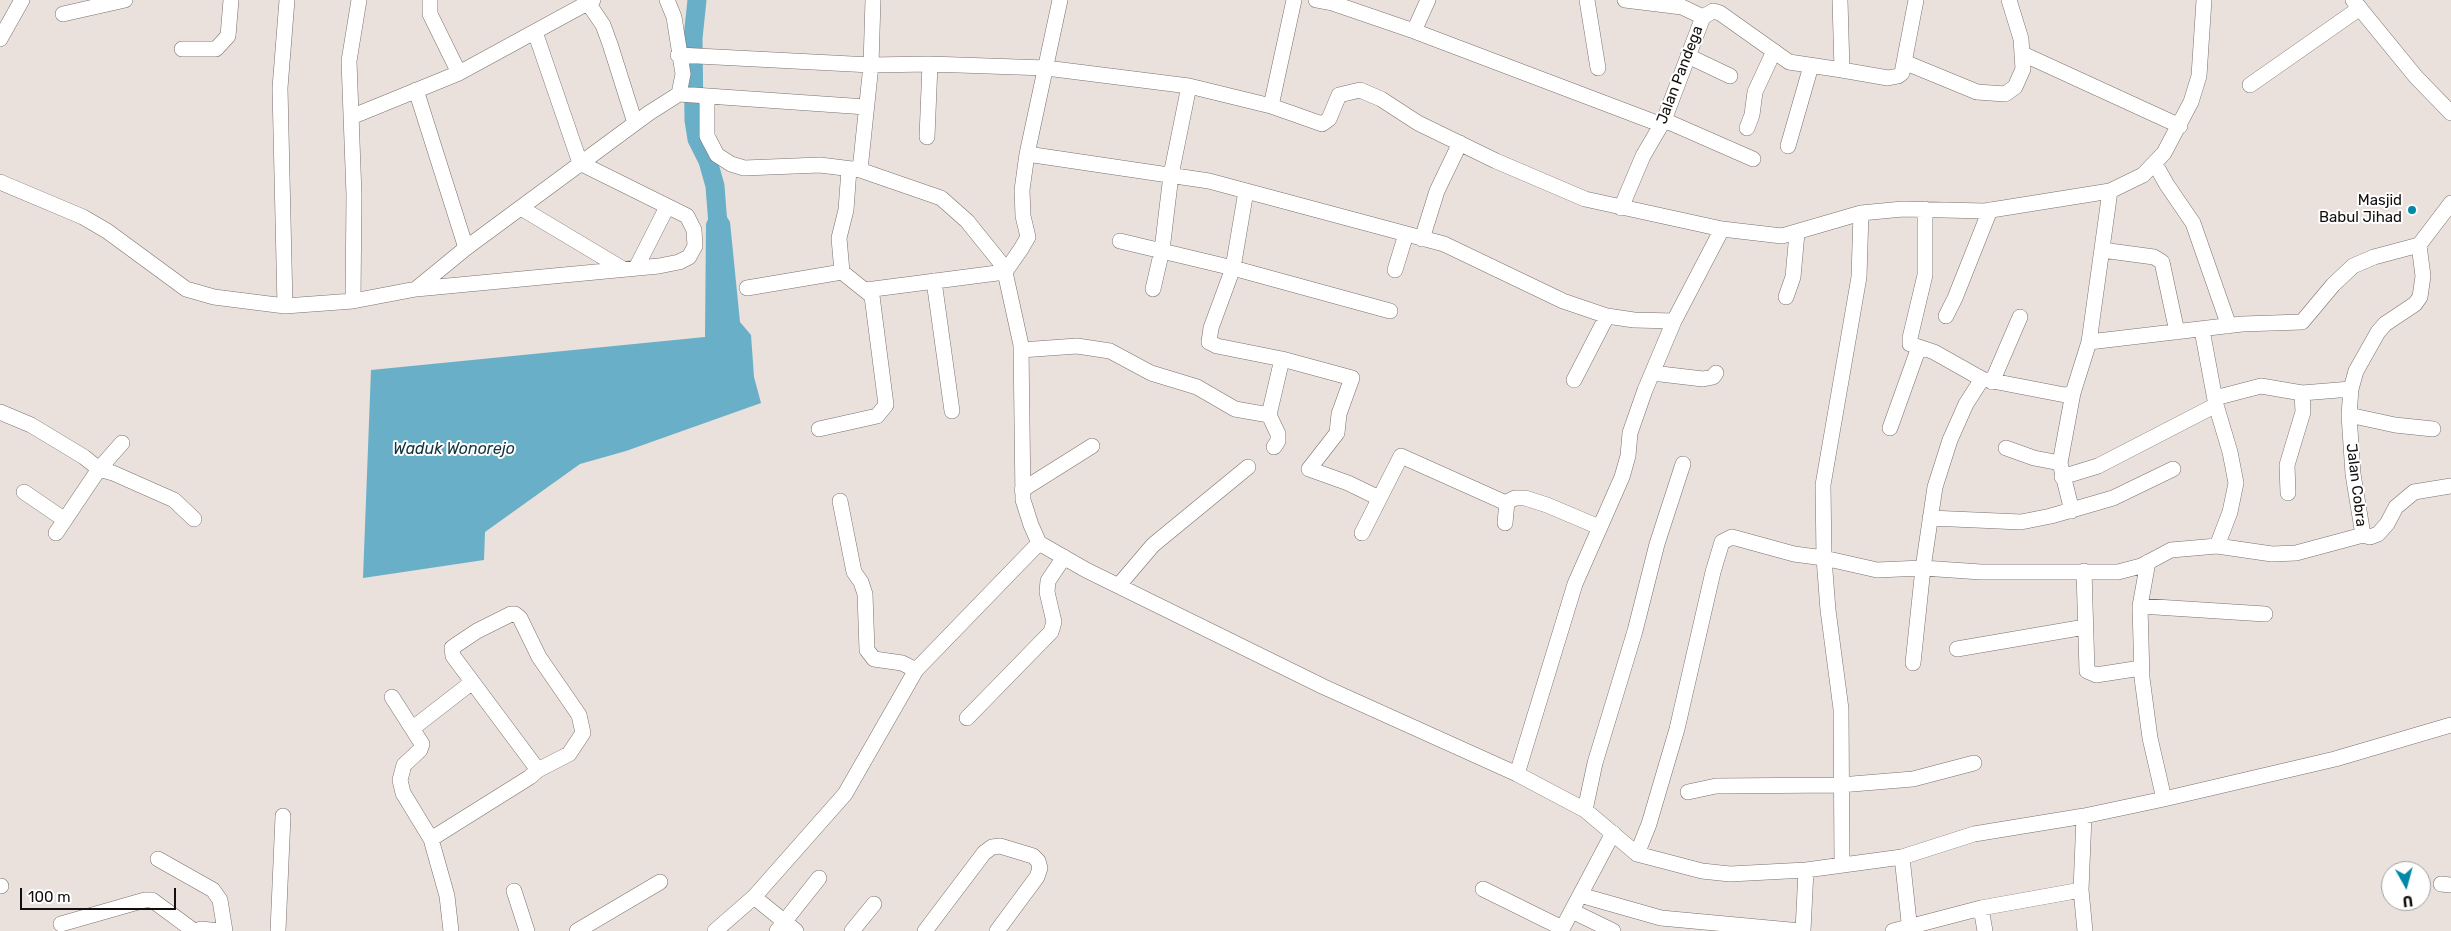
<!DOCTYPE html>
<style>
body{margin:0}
#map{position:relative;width:2451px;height:931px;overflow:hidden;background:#eae0dc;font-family:Rubik,sans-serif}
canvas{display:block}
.north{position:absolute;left:2381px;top:861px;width:50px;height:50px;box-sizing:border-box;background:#fff;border:1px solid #a19f9f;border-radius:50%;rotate:173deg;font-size:14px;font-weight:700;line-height:20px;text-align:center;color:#130f0e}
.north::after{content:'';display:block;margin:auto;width:18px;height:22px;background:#0088a8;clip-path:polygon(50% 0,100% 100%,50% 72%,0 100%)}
.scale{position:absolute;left:20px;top:888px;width:156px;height:22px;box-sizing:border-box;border:2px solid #130f0e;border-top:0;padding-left:6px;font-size:15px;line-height:18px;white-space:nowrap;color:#130f0e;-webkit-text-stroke:4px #fff;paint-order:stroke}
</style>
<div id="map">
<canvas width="2451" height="931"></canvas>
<div class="north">U</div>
<div class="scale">100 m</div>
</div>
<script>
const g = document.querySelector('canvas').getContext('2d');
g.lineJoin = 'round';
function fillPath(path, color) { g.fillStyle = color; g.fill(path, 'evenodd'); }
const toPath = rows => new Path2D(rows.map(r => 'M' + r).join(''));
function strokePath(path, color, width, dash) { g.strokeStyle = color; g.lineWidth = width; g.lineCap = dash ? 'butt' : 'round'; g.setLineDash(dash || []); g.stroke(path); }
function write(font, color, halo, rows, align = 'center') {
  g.font = font + ' Rubik,sans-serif'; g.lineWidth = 4; g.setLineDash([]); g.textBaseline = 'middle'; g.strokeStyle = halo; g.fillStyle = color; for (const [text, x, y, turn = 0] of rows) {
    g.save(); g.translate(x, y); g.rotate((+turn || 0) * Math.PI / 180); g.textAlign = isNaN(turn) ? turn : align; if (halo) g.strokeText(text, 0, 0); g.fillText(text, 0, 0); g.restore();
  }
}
fillPath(toPath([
 [716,199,730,222,740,322,751,335,754,377,761,403,626,451,580,464,485,532,484,560,363,578,371,370,705,337,706,224]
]), '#69afc8');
strokePath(toPath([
 [697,0,693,38,694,120,697,139,708,161,715,186,718,225]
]), '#69afc8', 19);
const minor = toPath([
 [1316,0,1332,3,1414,31,1662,125],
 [1587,0,1598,68],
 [1840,0,1842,70,1888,78,1898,76,1902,73,1916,0],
 [2353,0,2416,77,2451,113],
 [588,3,603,25,610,44,635,123],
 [63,14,125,0],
 [1703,17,1713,11,1720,13,1789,62,1842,70],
 [1414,31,1428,0],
 [0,39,22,0],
 [182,49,216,49,228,36,231,0],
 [2023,54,2180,126],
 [678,55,871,65,930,64,1046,68,1189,86,1271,106,1322,124,1329,119,1339,95,1360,90,1381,99,1418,123,1496,161,1585,199,1722,229,1782,236,1861,213,1903,209,1985,211,2110,191,2143,175,2164,153,2191,102,2199,76,2204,0],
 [1688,56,1730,76],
 [1904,62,1977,92,2005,94,2015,87,2023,69,2021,39,2009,0],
 [459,73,593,0],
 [2250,85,2360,8],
 [416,90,466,248],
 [679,94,866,107],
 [707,96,707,136,717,155,731,164,744,168,820,165,860,170,941,198,967,221,1000,262,1005,272,1021,345,1023,500,1031,525,1039,543,1086,570,1324,687,1517,774,1585,810,1595,763,1635,631,1657,544,1683,464],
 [1271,106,1294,0],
 [351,117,459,73,430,14,430,0],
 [1664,120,1753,159],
 [1747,128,1752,115,1755,92,1774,51],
 [927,137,930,64],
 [1788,146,1811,66],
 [1027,154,1209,181,1444,244,1563,301,1607,316,1634,320,1674,321,1722,229],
 [2155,164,2167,185,2193,223,2229,326],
 [860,170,871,65,873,0],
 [0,182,83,217,107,231,186,289,214,297,285,306,353,301,416,289,659,266,679,262,689,257,695,246,694,230,687,216,580,163,535,32],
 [1246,191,1233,268,1211,328,1209,342,1217,346,1282,359,1352,378,1339,414,1337,433,1309,469,1348,483,1379,498],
 [521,208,623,269],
 [1621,208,1643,156,1664,120,1703,17,1682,7,1625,0],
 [1422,239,1437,191,1460,143],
 [1120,241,1233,268,1390,311],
 [2102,250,2154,257,2162,262,2177,332],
 [636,268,667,207],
 [1395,270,1406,234],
 [934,281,952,411],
 [747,288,842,272],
 [416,289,466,248,649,113,679,94,683,74,674,17,667,0],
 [1153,289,1162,250,1171,175,1189,86],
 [866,290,1005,272,1021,249,1028,237,1023,216,1022,190,1027,154,1060,0],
 [1786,297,1793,277,1797,233],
 [353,301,354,195,349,61,359,0],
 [285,306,280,88,287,0],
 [1946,316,1955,298,1990,210],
 [2202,330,2216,405,2230,452,2236,483,2230,512,2217,546],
 [2089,342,2242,324,2302,322,2333,285,2353,266,2374,257,2419,245],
 [1919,347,1910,344,1910,338,1925,275,1925,209],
 [1021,350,1077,346,1110,351,1151,373,1197,387,1235,409,1269,415,1278,434,1278,441,1274,447],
 [1652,373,1703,379,1713,377,1716,373],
 [1574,380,1607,316],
 [1992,382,2020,317],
 [2215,398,2261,386,2302,393,2351,389],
 [0,412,31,425,84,457,99,469,113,473,174,500,194,519],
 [1269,415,1282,359],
 [2349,415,2395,425,2433,429],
 [1890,428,1919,347,1934,352,1982,379],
 [819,429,877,416,886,405,872,296,842,272,839,238,846,210,849,169],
 [2006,448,2034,458,2060,463],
 [2062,477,2098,466,2216,405],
 [1022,490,1092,446],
 [24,492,65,520],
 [2288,493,2287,465,2303,412,2302,393],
 [840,501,854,572,861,582,865,594,867,650,874,659,902,663,916,670],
 [2072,511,2060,463,2073,393,2089,342,2110,191],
 [1930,518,2021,522,2051,516,2113,498,2173,469],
 [1505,523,1507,502,1515,498,1525,498,1547,505,1599,527],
 [56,533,99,469,122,443],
 [1362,533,1401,456,1506,503],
 [2363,535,2353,474,2349,415,2351,389,2356,371,2378,332,2385,324,2415,304,2420,297,2423,276,2419,245,2451,203],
 [2363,535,2370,537,2378,534,2387,524,2396,507,2414,492,2451,486],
 [2148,562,2140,606,2142,678,2150,738,2164,799],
 [2084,571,2087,671,2096,675,2141,668],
 [1119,585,1153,545,1248,467],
 [2140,606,2265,614],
 [1957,649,2085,627],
 [1913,663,1923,568,1935,487,1950,440,1966,404,1982,379,2065,395,2073,393],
 [392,697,422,744,420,750,404,765,400,780,403,793,431,839],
 [967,718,1051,632,1054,622,1047,592,1048,581,1064,557],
 [413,728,471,683],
 [1517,774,1575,584,1622,477,1628,456,1630,433,1645,390,1674,321],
 [1688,792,1716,786,1840,785,1913,779,1974,763],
 [1585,810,1637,854,1702,871,1730,874,1806,870,1902,857,1974,834,2084,816,2164,799,2335,759,2451,725],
 [1637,854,1649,824,1677,729,1713,572,1722,542,1732,537,1794,554,1824,558,1877,570,1923,568,1981,572,2118,572,2141,566,2171,550,2217,546,2272,554,2296,553,2363,535],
 [1902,857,1910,931],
 [158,859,213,890,220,900,225,931],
 [1842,865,1841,709,1828,610,1824,558,1823,485,1859,277,1861,213],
 [2441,884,2451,885],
 [0,886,1,886],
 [1483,889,1562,928],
 [2081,890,2085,931],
 [514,891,527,931],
 [1580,895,1661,918,1801,931],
 [754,897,796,931],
 [1981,908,1985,931],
 [1572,911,1613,931],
 [61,924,145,900,152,900,194,931],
 [195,931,201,929,219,931],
 [278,931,283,816],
 [451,931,447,896,431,839,530,777,538,770,569,754,583,733,579,715,539,657,520,618,515,614,511,614,477,631,456,645,452,648,453,656,538,770],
 [577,931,660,882],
 [715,931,754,897,845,794,916,670,1039,543],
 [777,931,819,878],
 [852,931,874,904],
 [925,931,984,853,992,847,1000,846,1033,856,1038,861,1040,868,1037,877,997,931],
 [1561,931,1613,833],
 [1803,931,1806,870],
 [1893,931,1981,908,2081,890,2084,816]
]);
strokePath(minor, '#7a716e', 16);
strokePath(minor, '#fff', 15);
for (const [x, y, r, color] of [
 [2412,210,5,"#0088a8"]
]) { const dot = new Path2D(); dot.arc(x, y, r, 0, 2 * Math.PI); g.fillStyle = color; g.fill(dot); strokePath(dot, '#fff', 2); }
write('15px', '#130f0e', '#fff', [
 ["Jalan Pandega",1680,75,-69],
 ["Jalan Cobra",2356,485,83]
]);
write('15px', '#130f0e', '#fff', [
 ["Masjid",2402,201],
 ["Babul Jihad",2402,218]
], 'right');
write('italic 16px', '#12343f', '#fff', [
 ["Waduk Wonorejo",454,449]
]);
</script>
